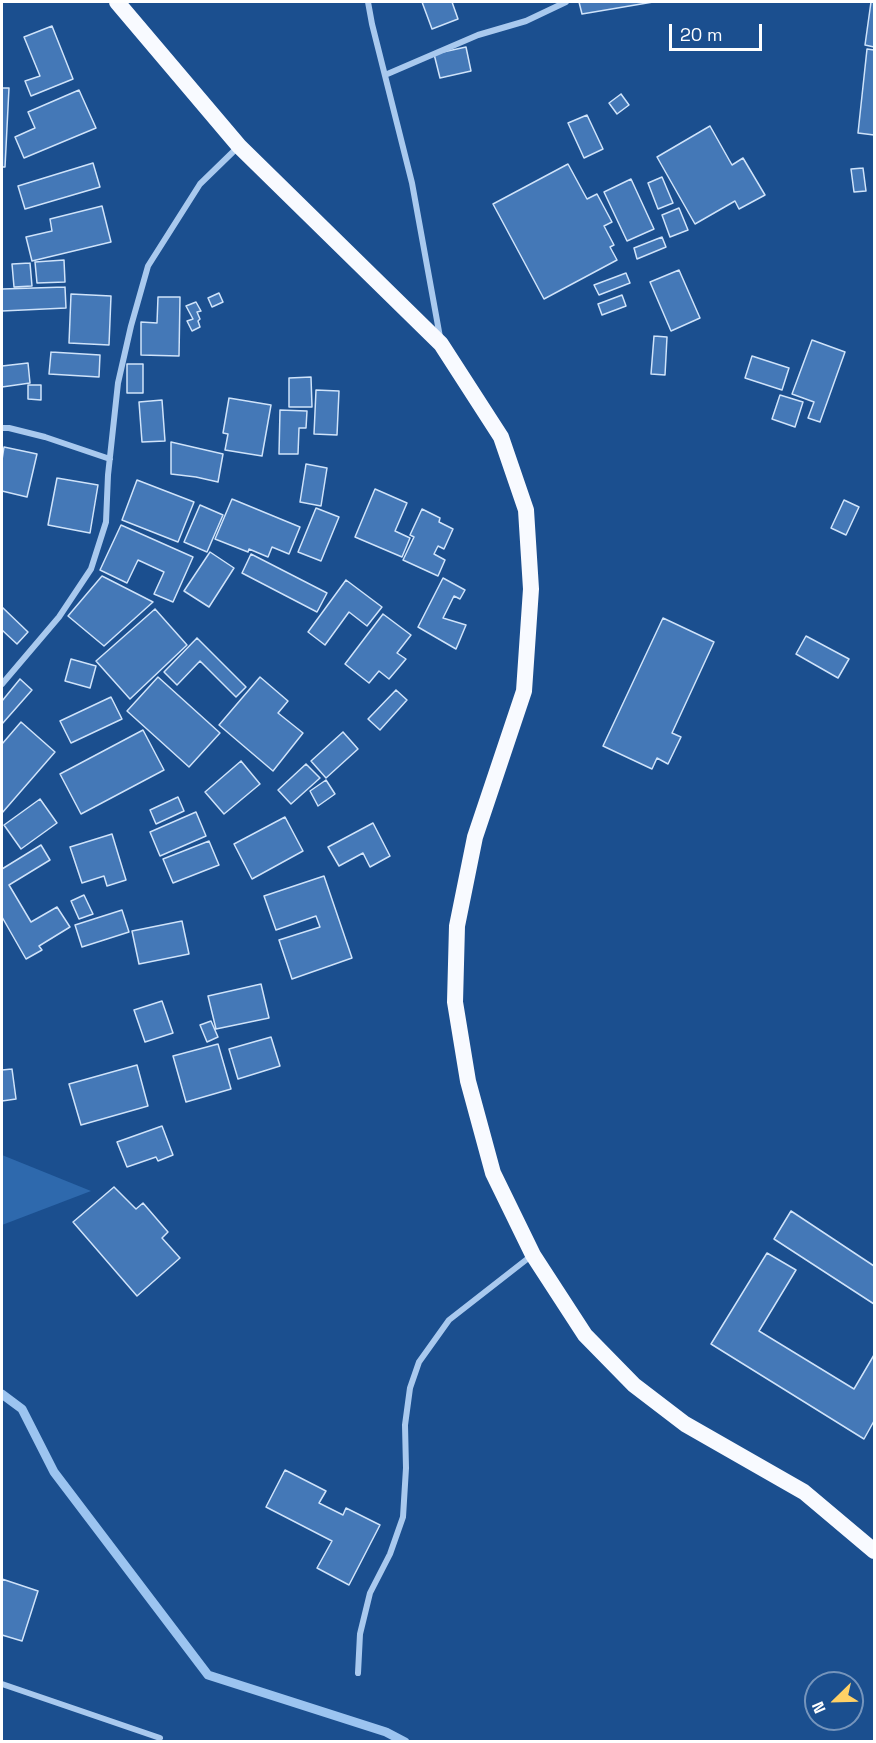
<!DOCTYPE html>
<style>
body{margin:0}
#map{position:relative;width:876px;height:1743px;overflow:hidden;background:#1b4f8f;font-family:"Space Grotesk",sans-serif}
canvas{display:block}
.frame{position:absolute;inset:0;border:3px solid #fff;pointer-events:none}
.north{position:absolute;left:804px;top:1671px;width:60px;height:60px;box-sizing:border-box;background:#1b4f8f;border:2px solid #7695bc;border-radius:50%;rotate:247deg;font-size:16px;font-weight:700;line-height:24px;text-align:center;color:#fff}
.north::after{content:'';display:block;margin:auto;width:21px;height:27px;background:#ffd166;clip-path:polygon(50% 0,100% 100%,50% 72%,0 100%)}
.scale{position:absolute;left:669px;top:24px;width:93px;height:27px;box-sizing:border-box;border:3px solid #fff;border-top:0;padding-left:8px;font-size:18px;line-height:21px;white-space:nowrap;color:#fff;-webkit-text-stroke:4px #1b4f8f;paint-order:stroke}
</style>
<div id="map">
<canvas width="876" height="1743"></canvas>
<div class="frame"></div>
<div class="north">N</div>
<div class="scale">20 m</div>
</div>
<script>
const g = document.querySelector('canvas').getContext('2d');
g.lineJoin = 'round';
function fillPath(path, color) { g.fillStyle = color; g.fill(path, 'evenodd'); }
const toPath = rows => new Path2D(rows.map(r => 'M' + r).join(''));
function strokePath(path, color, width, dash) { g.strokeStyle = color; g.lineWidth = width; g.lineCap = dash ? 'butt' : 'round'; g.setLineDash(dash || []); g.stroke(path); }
fillPath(toPath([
 [2,1155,91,1191,2,1225]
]), '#2e69ad');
strokePath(toPath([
 [2,1394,22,1409,54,1472,208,1675,386,1732,405,1742]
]), '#9cc4f0', 9);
const building = toPath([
 [422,2,452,2,458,19,432,29,422,2],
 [579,2,653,2,582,14,579,2],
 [871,2,874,2,874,47,865,45,871,2],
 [52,26,73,79,31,96,25,81,40,76,24,37,52,26],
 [466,47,471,71,440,78,434,54,466,47],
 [867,49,874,50,874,135,858,133,867,49],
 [2,88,9,88,5,167,2,167,2,88],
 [79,90,96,128,24,158,15,137,35,128,28,112,79,90],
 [621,94,629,105,617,114,609,103,621,94],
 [587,115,603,149,584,158,568,123,587,115],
 [710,126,732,165,743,158,765,195,739,209,735,201,695,224,657,157,710,126],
 [93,163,100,187,25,209,18,186,93,163],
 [568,164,587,199,597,194,612,222,604,226,614,245,610,247,617,260,544,299,493,204,568,164],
 [863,168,866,191,854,192,851,169,863,168],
 [662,177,673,203,658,209,648,183,662,177],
 [631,179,654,229,627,241,604,192,631,179],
 [102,206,111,242,32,261,26,237,52,231,50,219,102,206],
 [679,208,688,230,670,237,662,215,679,208],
 [662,237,666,247,637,259,634,248,662,237],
 [64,260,65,282,37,283,35,262,64,260],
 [30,263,32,286,14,287,12,264,30,263],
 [679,270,700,318,671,331,650,282,679,270],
 [626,273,630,283,599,295,594,285,626,273],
 [65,287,66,308,2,311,2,289,65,287],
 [219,293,223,302,212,307,208,298,219,293],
 [71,294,111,296,109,345,69,343,71,294],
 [622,295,626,306,602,315,598,304,622,295],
 [158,297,180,297,179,356,141,355,141,322,157,323,158,297],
 [196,302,201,311,197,312,200,319,198,321,200,327,192,331,187,321,193,319,186,306,196,302],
 [654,336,667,337,665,375,651,374,654,336],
 [812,340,845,352,820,422,808,418,814,402,792,394,812,340],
 [51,352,100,355,99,377,49,374,51,352],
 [752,356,789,368,782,390,745,378,752,356],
 [28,363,30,383,2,387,2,366,28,363],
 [127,364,143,364,143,393,127,393,127,364],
 [311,377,312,407,289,407,289,378,311,377],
 [28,385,41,385,41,400,28,399,28,385],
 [316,390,339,391,337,435,314,434,316,390],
 [780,395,803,402,795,427,772,419,780,395],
 [229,398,271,405,262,456,225,450,228,434,223,433,229,398],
 [162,400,165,441,142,442,139,402,162,400],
 [280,410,307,411,306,428,299,428,298,454,279,454,280,410],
 [171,442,223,454,218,482,196,477,171,474,171,442],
 [4,447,37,454,27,497,2,491,2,460,4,447],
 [306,464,327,468,321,506,300,502,306,464],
 [57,478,98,485,90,533,48,525,57,478],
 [137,480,194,502,178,542,122,520,137,480],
 [375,489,407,503,395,531,410,538,402,557,355,537,375,489],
 [232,499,300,527,289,554,272,547,268,557,249,549,248,552,215,539,232,499],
 [844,500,859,507,846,535,831,528,844,500],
 [200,505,223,515,207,552,184,542,200,505],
 [316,508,339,517,321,561,298,552,316,508],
 [422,509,440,518,439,522,453,529,444,549,438,546,434,554,445,560,438,576,403,560,414,537,410,535,422,509],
 [121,525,193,557,173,602,154,594,164,572,138,560,127,583,100,570,121,525],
 [210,552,234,568,209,607,184,591,210,552],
 [251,554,327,593,317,612,242,573,251,554],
 [102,576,153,602,104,646,68,616,102,576],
 [443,578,465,590,460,599,454,596,443,618,466,625,456,649,418,627,443,578],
 [346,580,382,607,367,626,349,612,325,645,308,632,346,580],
 [2,607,28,632,17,644,2,630,2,607],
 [155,609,187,645,130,699,96,661,155,609],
 [383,614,411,635,397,653,406,659,389,679,379,671,369,683,345,664,383,614],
 [663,618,714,642,672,733,681,737,668,764,657,758,652,769,603,746,663,618],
 [806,636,849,659,838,678,796,654,806,636],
 [197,638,246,687,236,697,200,661,177,685,164,672,197,638],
 [71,659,96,666,90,688,65,681,71,659],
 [158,677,220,733,189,767,127,711,158,677],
 [260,677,288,701,278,713,303,733,273,771,219,725,260,677],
 [20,679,32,690,2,724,2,701,20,679],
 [396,690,407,700,380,730,368,719,396,690],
 [111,697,122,719,71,743,60,721,111,697],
 [21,722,55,752,2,813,2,744,21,722],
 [143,730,164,770,81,814,60,774,143,730],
 [343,732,358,749,326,778,311,761,343,732],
 [241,761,260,784,224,814,205,792,241,761],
 [306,764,320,778,291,804,278,790,306,764],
 [326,780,335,794,318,806,310,791,326,780],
 [178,797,184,811,156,824,150,810,178,797],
 [40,799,57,823,21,849,4,825,40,799],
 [196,812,206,836,160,856,150,832,196,812],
 [285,817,303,851,252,879,234,844,285,817],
 [373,823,390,856,370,867,363,853,339,866,328,847,373,823],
 [112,834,126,880,107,886,104,876,82,883,70,847,112,834],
 [209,841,219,865,173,883,163,859,209,841],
 [41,845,50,860,9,885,31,922,57,907,70,927,39,946,42,950,26,959,2,917,2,869,41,845],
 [324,876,352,958,292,979,279,940,320,927,316,916,276,930,264,896,324,876],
 [84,895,93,914,79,919,71,901,84,895],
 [122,910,129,932,82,947,75,925,122,910],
 [182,921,189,954,139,964,132,931,182,921],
 [261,984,269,1018,216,1029,208,996,261,984],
 [162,1001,173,1033,145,1042,134,1010,162,1001],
 [211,1021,218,1037,207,1042,200,1025,211,1021],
 [271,1037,280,1066,238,1079,229,1049,271,1037],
 [218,1044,231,1089,186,1102,173,1056,218,1044],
 [137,1065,148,1106,81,1125,69,1084,137,1065],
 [12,1069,16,1099,2,1101,2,1070,12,1069],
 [162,1126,173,1155,158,1161,156,1157,127,1167,117,1142,162,1126],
 [114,1187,136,1209,143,1203,168,1232,162,1238,180,1258,137,1296,73,1222,114,1187],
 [791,1211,874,1266,874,1304,774,1239,791,1211],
 [767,1253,796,1270,759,1331,854,1389,874,1355,874,1421,864,1439,711,1344,767,1253],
 [285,1470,326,1491,319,1503,343,1515,346,1508,380,1525,349,1585,317,1568,332,1541,266,1507,285,1470],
 [2,1579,38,1591,22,1641,2,1635,2,1579]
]);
fillPath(building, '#4478b7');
strokePath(building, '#cfe3fa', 1.5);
strokePath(toPath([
 [368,2,372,24,412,183,440,337],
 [385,75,478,35,526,21,566,2],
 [2,428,9,428,45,437,110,459],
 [2,684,59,617,91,569,106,522,108,475,118,383,131,326,148,266,200,184,238,147],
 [358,1673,360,1634,370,1593,390,1554,403,1517,406,1468,405,1425,410,1388,419,1362,449,1320,531,1256],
 [2,1684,160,1738]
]), '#a9c9ee', 6);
strokePath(toPath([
 [117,2,239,146,441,344,501,437,526,510,531,589,524,691,475,837,457,926,455,1002,468,1081,493,1173,533,1255,585,1335,634,1385,685,1424,804,1492,874,1551]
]), '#f8faff', 16);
</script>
